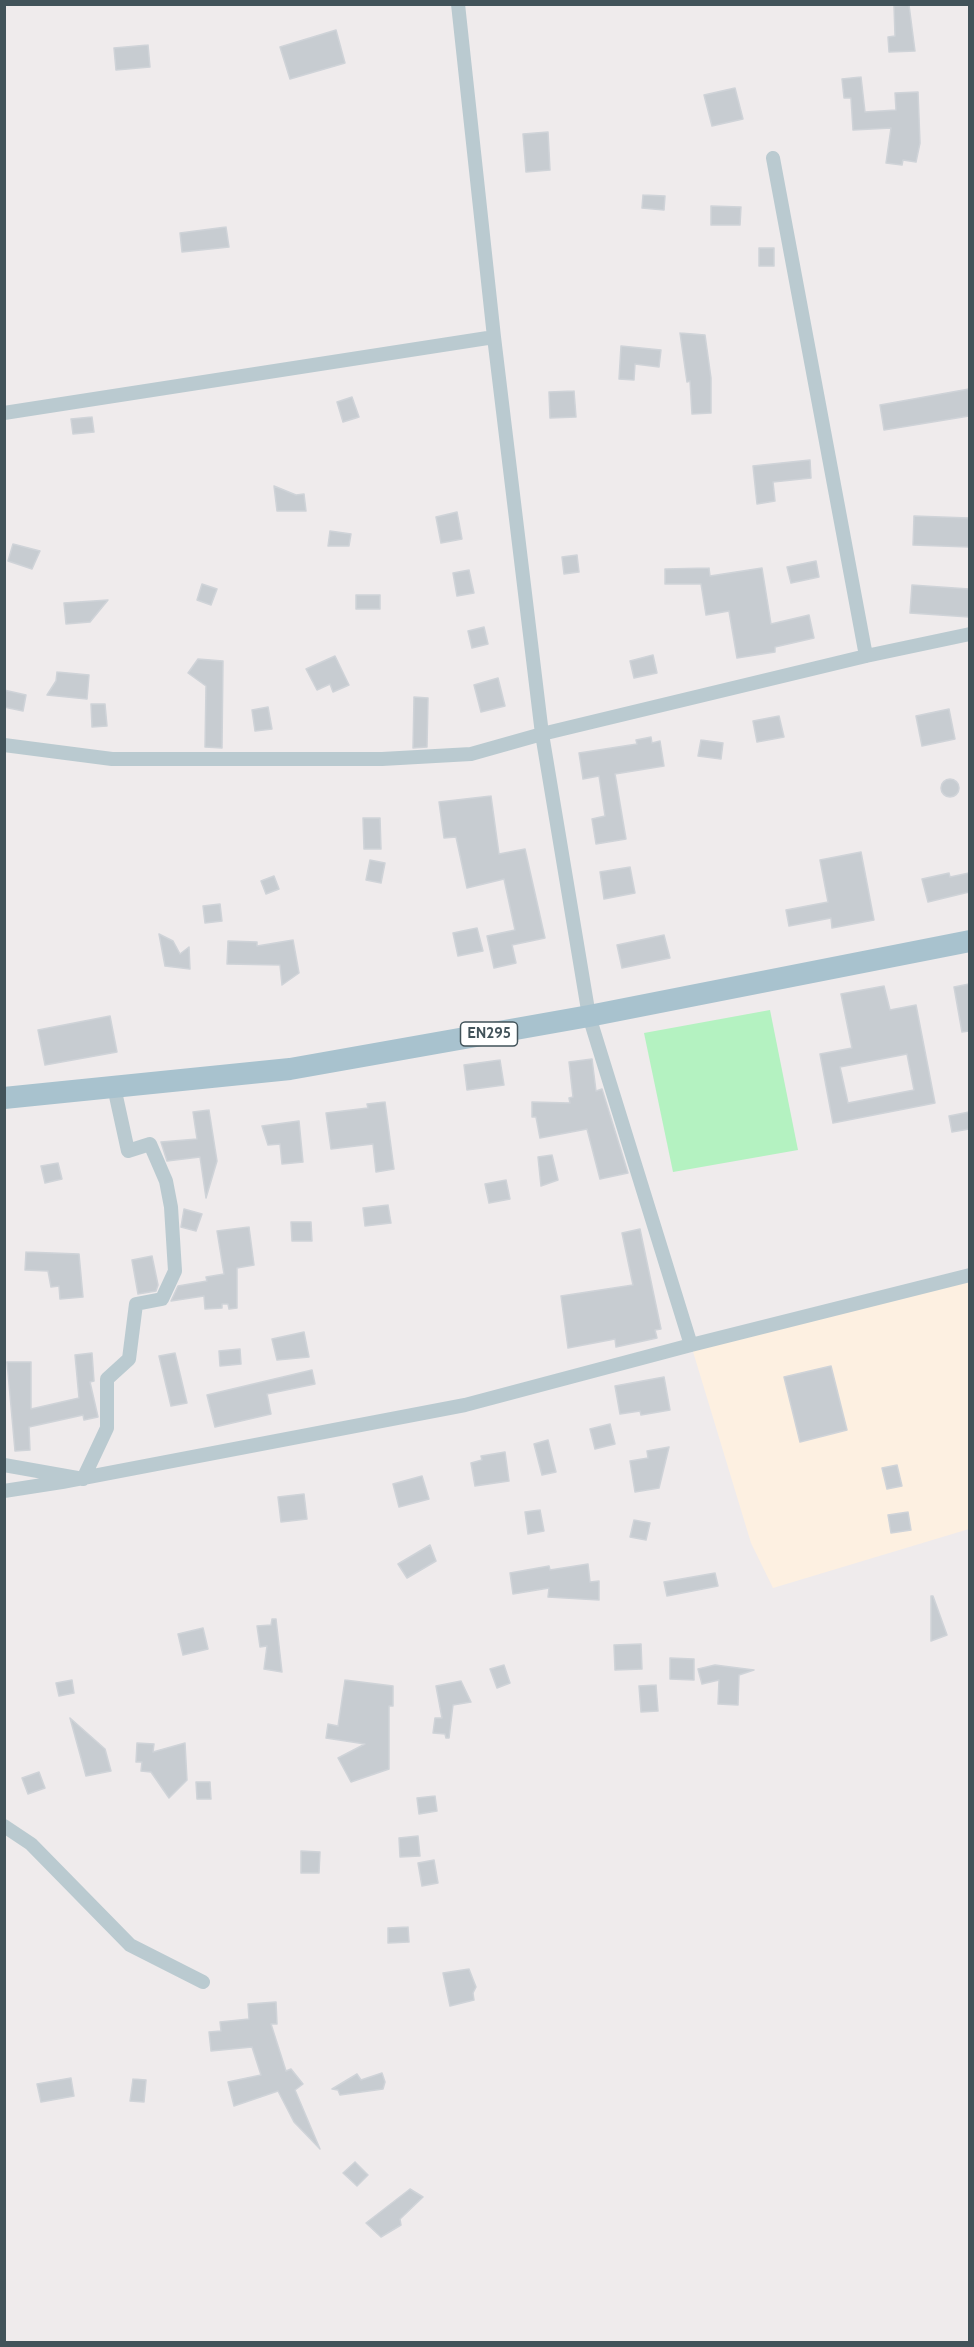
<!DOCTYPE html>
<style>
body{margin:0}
#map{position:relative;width:974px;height:2347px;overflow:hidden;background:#efebec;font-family:Cabin,sans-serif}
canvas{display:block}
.frame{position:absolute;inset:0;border:6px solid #42535a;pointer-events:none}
</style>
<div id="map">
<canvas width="974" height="2347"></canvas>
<div class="frame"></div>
</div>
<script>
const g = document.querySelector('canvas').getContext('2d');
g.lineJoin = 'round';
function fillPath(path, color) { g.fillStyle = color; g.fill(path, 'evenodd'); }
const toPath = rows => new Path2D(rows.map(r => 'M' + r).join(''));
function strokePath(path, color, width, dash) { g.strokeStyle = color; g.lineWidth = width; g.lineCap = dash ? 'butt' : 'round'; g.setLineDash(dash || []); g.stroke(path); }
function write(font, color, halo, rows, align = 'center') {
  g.font = font + ' Cabin,sans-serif'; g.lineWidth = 4.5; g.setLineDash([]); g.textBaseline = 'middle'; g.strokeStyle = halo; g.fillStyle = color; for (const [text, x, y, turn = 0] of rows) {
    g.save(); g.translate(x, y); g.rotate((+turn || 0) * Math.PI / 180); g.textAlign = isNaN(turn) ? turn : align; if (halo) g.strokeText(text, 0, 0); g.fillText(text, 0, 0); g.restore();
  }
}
fillPath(toPath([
 [969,1275,969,1529,773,1588,751,1543,691,1345]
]), '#fdf0e1');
fillPath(toPath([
 [770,1010,798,1150,673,1172,644,1033]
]), '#b4f2c1');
const building = toPath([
 [909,5,915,51,889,52,888,37,895,36,894,6,909,5],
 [336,30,345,63,290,79,280,47,336,30],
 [148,45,150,67,116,70,114,48,148,45],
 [861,77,865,112,896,110,895,93,918,92,920,143,916,162,903,160,902,165,886,163,891,128,853,130,851,98,844,98,842,79,861,77],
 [735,88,743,119,712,126,704,95,735,88],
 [548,132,550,170,526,172,523,134,548,132],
 [643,195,665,196,664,210,642,208,643,195],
 [711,206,741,207,740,225,711,225,711,206],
 [226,227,229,247,182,252,180,233,226,227],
 [759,248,774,248,774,266,759,266,759,248],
 [680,333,705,335,711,378,711,413,692,414,690,381,687,382,680,333],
 [621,346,661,350,659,367,635,364,634,380,619,379,621,346],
 [969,389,969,416,884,430,880,405,969,389],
 [574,391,576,417,550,418,549,392,574,391],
 [352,397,359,417,343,422,337,402,352,397],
 [92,417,94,432,73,434,71,419,92,417],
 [810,460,811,478,773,482,775,501,757,504,753,466,810,460],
 [274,486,296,495,304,494,306,511,277,511,274,486],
 [457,512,462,539,441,543,436,517,457,512],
 [914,516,969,518,969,547,913,545,914,516],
 [330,531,351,534,349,546,328,546,330,531],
 [13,544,40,551,32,569,8,561,13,544],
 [577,555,579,572,564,574,562,557,577,555],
 [816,561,819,577,791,583,787,567,816,561],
 [709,568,710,576,762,568,771,624,809,615,814,638,775,647,775,652,737,658,729,611,706,615,701,584,665,584,665,569,709,568],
 [469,570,474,593,457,596,453,573,469,570],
 [202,584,217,589,211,605,197,600,202,584],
 [912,585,969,589,969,617,910,613,912,585],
 [356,595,380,595,380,609,356,609,356,595],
 [108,600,90,622,66,624,64,603,108,600],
 [484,627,488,644,472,648,468,631,484,627],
 [653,655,657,673,634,678,630,661,653,655],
 [335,656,349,685,333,692,330,684,317,690,306,669,335,656],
 [198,659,223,661,222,748,205,747,206,686,188,673,198,659],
 [57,672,89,675,87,699,47,695,56,681,57,672],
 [498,678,505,706,481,712,474,685,498,678],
 [4,690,26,695,23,711,4,707,4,690],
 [414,697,428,698,427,747,413,748,414,697],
 [91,704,105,704,107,726,92,727,91,704],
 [268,707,272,729,255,731,252,710,268,707],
 [949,709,955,739,922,746,916,716,949,709],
 [779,716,784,737,757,742,753,721,779,716],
 [651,737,652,743,660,741,664,766,615,774,626,839,596,844,592,819,605,816,599,776,583,779,579,753,637,744,636,740,651,737],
 [701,740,723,743,721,759,698,756,701,740],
 '941 788a9 9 0 1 1 18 0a9 9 0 1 1-18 0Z',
 [491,796,499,854,525,849,545,938,512,945,516,963,494,968,487,936,515,930,504,879,467,888,456,837,444,838,439,802,491,796],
 [363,818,380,818,381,849,364,849,363,818],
 [861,852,874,920,832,928,831,918,789,926,786,910,828,902,820,860,861,852],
 [370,860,385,863,381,883,366,880,370,860],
 [630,867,635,893,604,899,600,872,630,867],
 [949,873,950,877,969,873,969,892,928,902,922,879,949,873],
 [274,876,279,889,266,894,261,881,274,876],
 [220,904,222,921,205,923,203,906,220,904],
 [477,928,483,951,458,956,453,933,477,928],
 [159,934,173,941,180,954,189,947,190,969,165,966,159,934],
 [664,935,670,958,622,968,617,945,664,935],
 [293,940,299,973,282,985,280,965,227,964,228,941,257,942,257,946,293,940],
 [969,984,969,1031,962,1032,954,987,969,984],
 [884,986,890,1010,916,1005,935,1103,833,1123,820,1054,852,1048,841,994,884,986],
 [907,1054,914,1090,848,1103,840,1067,907,1054],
 [110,1016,117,1052,45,1065,38,1030,110,1016],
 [592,1059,596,1091,602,1089,628,1173,600,1179,587,1129,540,1138,536,1117,532,1117,532,1102,570,1103,569,1098,573,1097,569,1062,592,1059],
 [500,1060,504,1085,467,1090,464,1065,500,1060],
 [385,1102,394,1169,376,1172,373,1144,331,1149,326,1113,368,1108,367,1104,385,1102],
 [209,1110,217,1161,206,1198,200,1157,167,1161,161,1142,197,1139,193,1112,209,1110],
 [969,1112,969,1129,952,1132,949,1116,969,1112],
 [299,1121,303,1162,282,1164,280,1144,268,1145,262,1126,299,1121],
 [552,1155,558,1180,541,1186,538,1157,552,1155],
 [58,1163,62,1179,45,1183,41,1166,58,1163],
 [506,1180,510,1199,489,1203,485,1184,506,1180],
 [388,1205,391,1223,365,1226,363,1208,388,1205],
 [184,1209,202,1214,196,1231,181,1227,184,1209],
 [291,1222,311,1222,312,1241,292,1241,291,1222],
 [249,1227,254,1265,237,1268,237,1308,229,1309,228,1304,222,1304,222,1308,205,1309,204,1296,171,1301,178,1286,207,1281,206,1277,224,1274,217,1231,249,1227],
 [640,1229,661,1329,655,1330,657,1338,616,1347,615,1339,568,1348,561,1296,633,1285,622,1233,640,1229],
 [26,1252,79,1254,83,1297,60,1299,59,1286,51,1287,48,1271,25,1270,26,1252],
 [152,1256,158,1285,156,1291,138,1294,132,1260,152,1256],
 [304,1332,309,1357,277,1360,272,1339,304,1332],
 [240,1349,241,1364,220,1366,219,1351,240,1349],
 [92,1353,94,1381,90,1382,98,1417,84,1420,83,1415,29,1427,30,1450,15,1451,7,1362,31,1362,31,1409,79,1398,75,1355,92,1353],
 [175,1353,187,1403,171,1406,159,1356,175,1353],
 [831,1366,847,1430,800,1442,784,1377,831,1366],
 [312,1370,315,1384,267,1394,271,1414,215,1427,207,1395,312,1370],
 [664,1377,670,1410,641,1415,640,1411,620,1414,615,1386,664,1377],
 [610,1424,615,1444,595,1449,590,1429,610,1424],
 [548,1440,556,1472,542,1475,534,1444,548,1440],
 [669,1447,659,1488,635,1492,630,1461,648,1458,647,1451,669,1447],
 [505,1452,509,1481,475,1486,471,1463,482,1460,481,1456,505,1452],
 [897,1465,902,1486,887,1489,882,1468,897,1465],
 [422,1476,429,1499,399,1507,393,1484,422,1476],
 [304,1494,307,1519,281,1522,278,1497,304,1494],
 [540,1510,544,1531,528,1534,525,1512,540,1510],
 [908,1512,911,1530,891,1533,888,1515,908,1512],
 [634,1520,650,1523,646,1540,630,1537,634,1520],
 [430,1545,436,1561,407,1578,398,1564,430,1545],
 [588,1564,590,1582,599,1581,599,1600,548,1597,549,1588,513,1594,510,1573,549,1566,550,1570,588,1564],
 [715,1573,718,1586,667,1596,664,1582,715,1573],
 [931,1596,933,1596,947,1635,931,1641,931,1596],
 [272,1619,276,1619,282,1672,264,1669,267,1646,260,1647,257,1626,271,1625,272,1619],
 [203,1628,208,1649,183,1655,178,1634,203,1628],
 [641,1644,642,1669,615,1670,614,1645,641,1644],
 [670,1658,694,1659,694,1680,670,1679,670,1658],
 [504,1665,510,1683,497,1688,490,1669,504,1665],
 [715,1665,754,1670,739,1675,738,1705,718,1704,719,1680,702,1684,698,1669,715,1665],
 [72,1680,74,1693,59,1696,56,1683,72,1680],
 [345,1680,393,1686,393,1706,389,1706,389,1769,351,1782,338,1758,365,1744,326,1738,328,1724,338,1726,345,1680],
 [461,1681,471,1702,453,1705,449,1738,446,1738,445,1734,433,1733,435,1718,442,1718,436,1686,461,1681],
 [656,1685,658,1711,641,1712,639,1686,656,1685],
 [70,1718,105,1749,111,1771,86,1776,70,1718],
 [137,1743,154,1744,153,1752,185,1743,187,1780,169,1798,151,1772,141,1771,142,1762,136,1762,137,1743],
 [39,1772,45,1788,28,1794,22,1778,39,1772],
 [196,1782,210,1782,211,1799,197,1799,196,1782],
 [435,1796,437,1811,419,1814,417,1798,435,1796],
 [418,1836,420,1856,400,1857,399,1838,418,1836],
 [301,1851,320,1852,319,1873,301,1873,301,1851],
 [434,1860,438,1883,422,1886,418,1863,434,1860],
 [408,1927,409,1942,388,1943,388,1928,408,1927],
 [469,1969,476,1987,473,1993,474,2000,450,2006,443,1973,469,1969],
 [276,2002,277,2024,271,2024,286,2071,291,2069,303,2084,295,2090,320,2149,294,2122,278,2091,234,2106,228,2082,261,2075,252,2047,211,2051,209,2032,221,2031,220,2022,249,2019,248,2004,276,2002],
 [382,2073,385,2082,383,2089,340,2095,338,2090,332,2089,357,2074,361,2080,382,2073],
 [71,2078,74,2096,41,2102,37,2084,71,2078],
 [133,2079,146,2080,144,2102,130,2101,133,2079],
 [355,2162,368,2175,357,2186,343,2173,355,2162],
 [410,2189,423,2197,400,2219,401,2225,381,2237,366,2223,410,2189]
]);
fillPath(building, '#c7ccd1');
strokePath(building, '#cfd3d8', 1.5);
strokePath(toPath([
 [458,4,494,337,542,734,589,1016,691,1345],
 [773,158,866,656],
 [4,413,494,337],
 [4,745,112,759,382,759,471,754,542,734,866,656,970,634],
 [4,1465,83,1479,107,1428,107,1379,129,1359,136,1304,162,1299,175,1271,171,1207,166,1181,150,1144,128,1151,114,1087],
 [4,1491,62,1482,465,1405,691,1345,970,1275],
 [4,1826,31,1844,130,1945,203,1982]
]), '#bacad0', 14);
strokePath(toPath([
 [4,1098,290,1069,589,1016,970,941]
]), '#a8c2ce', 22);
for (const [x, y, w] of [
 [489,1034,57]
]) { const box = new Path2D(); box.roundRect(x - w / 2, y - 12, w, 24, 4.5); g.fillStyle = '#fff'; g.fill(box); strokePath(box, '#42535a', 1.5); }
write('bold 15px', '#42535a', null, [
 ["EN295",489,1034]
]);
</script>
